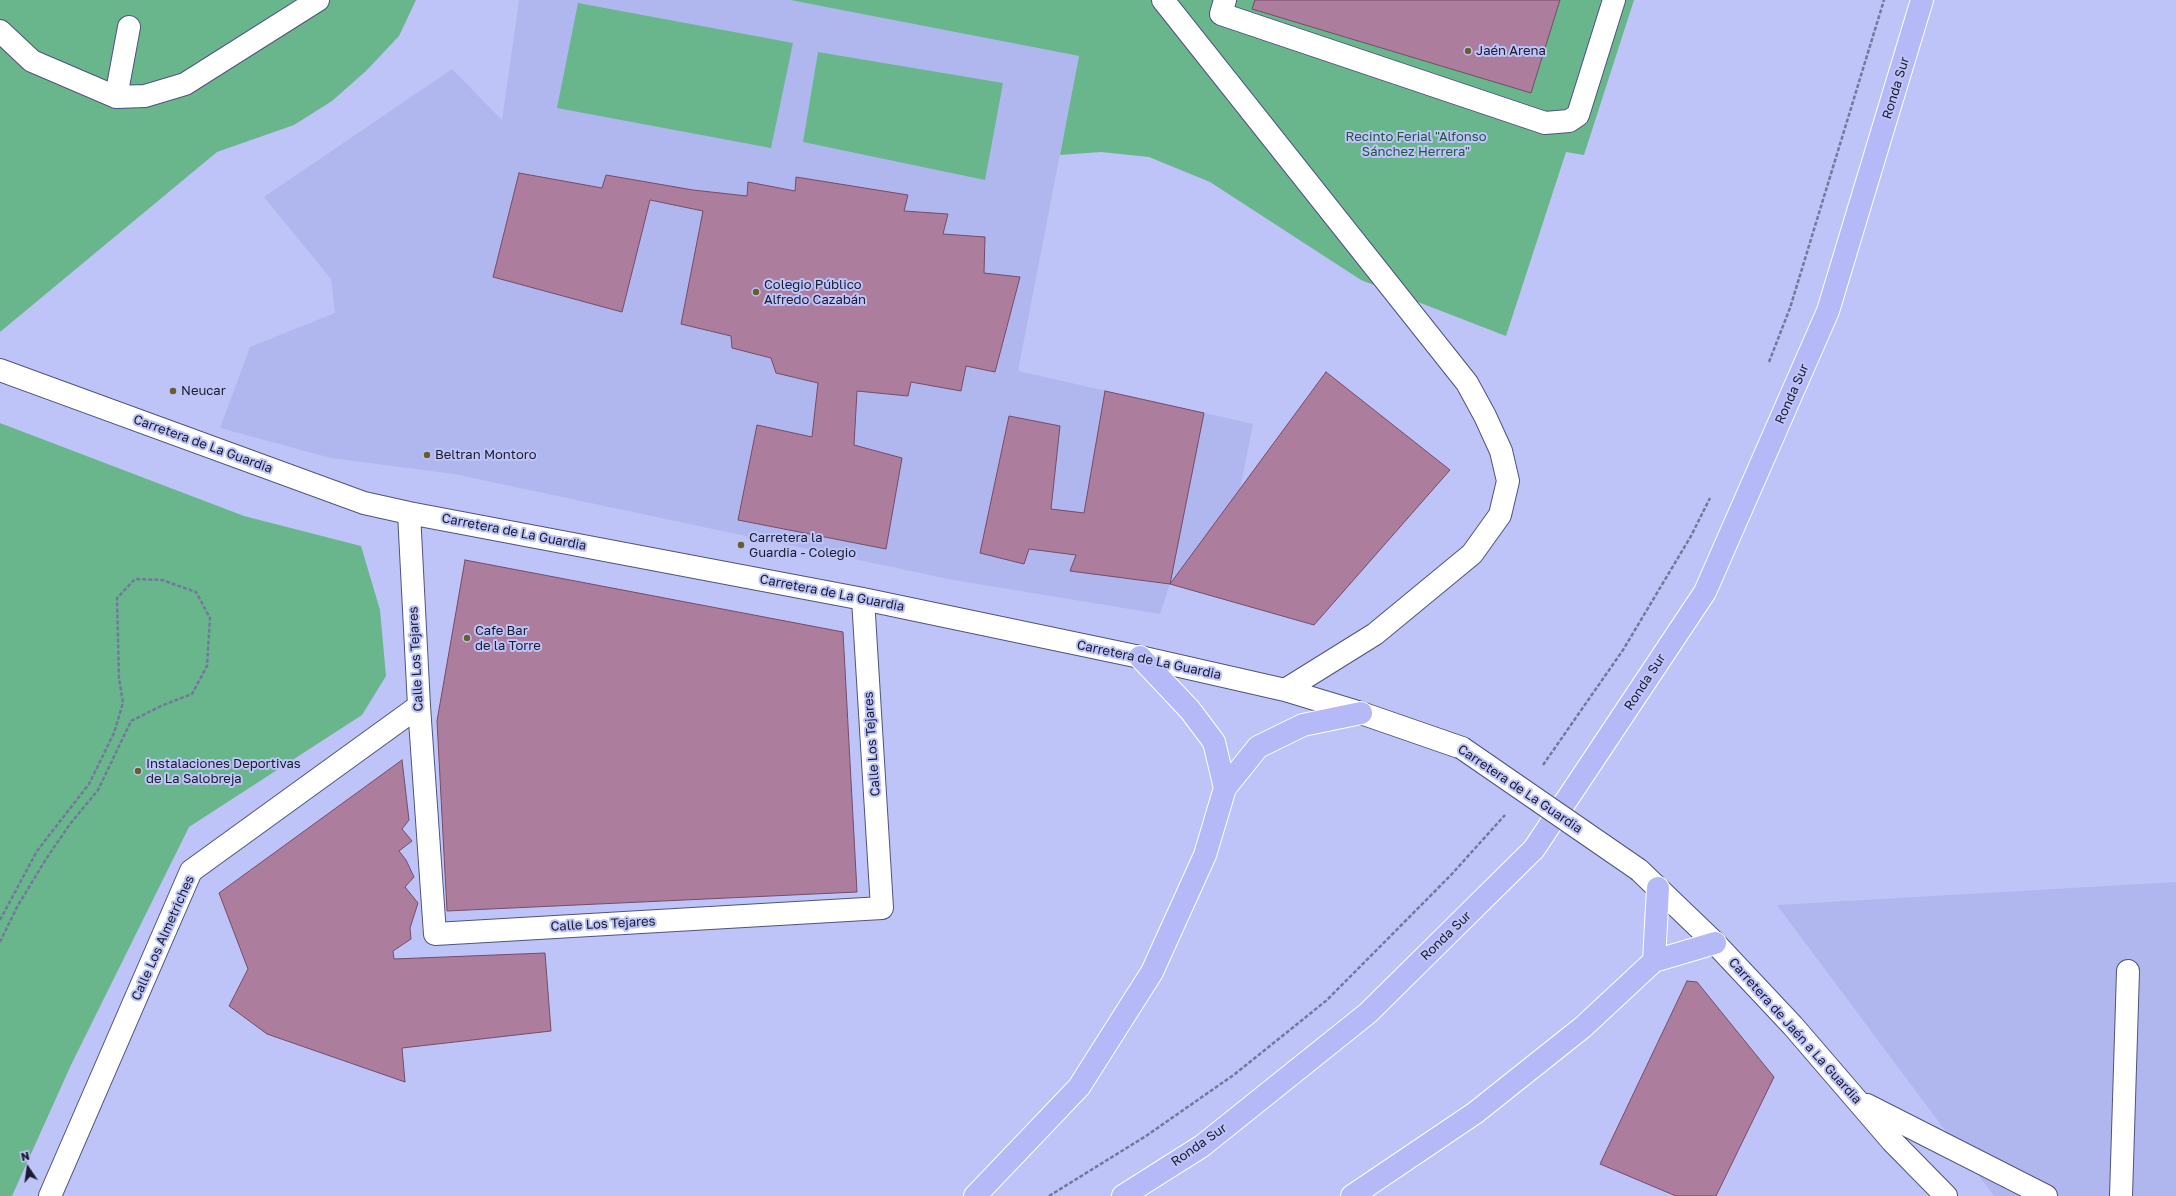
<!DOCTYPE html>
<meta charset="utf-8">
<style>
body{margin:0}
#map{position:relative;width:2176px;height:1196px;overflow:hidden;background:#bec4f8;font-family:"Golos Text",sans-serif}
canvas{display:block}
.north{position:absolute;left:8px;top:1148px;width:40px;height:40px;-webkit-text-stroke:3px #bec4f8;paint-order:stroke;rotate:347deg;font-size:11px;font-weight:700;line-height:16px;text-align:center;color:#191b2e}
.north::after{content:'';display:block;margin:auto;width:14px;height:18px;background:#191b2e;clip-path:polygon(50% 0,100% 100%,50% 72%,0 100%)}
</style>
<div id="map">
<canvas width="2176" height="1196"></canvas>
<div class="north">N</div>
</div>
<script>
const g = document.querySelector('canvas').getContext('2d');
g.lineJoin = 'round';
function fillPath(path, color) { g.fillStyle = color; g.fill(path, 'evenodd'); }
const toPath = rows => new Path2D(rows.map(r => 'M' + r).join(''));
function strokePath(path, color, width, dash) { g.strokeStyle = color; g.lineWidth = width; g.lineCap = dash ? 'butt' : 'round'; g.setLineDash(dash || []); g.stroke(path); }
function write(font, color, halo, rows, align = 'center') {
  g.font = font + ' "Golos Text",sans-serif'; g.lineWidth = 4; g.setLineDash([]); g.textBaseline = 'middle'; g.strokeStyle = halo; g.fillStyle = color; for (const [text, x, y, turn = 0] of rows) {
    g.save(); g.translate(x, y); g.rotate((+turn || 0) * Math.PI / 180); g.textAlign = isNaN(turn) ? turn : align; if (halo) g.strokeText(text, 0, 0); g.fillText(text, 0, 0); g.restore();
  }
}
fillPath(toPath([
 [519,0,790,0,1079,56,1018,371,1253,424,1239,494,1170,584,1160,614,953,580,454,474,331,458,220,428,250,347,335,313,331,279,264,197,452,69,502,120],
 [2176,882,2176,1196,1994,1196,1777,905]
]), '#b0b7ef');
fillPath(toPath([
 [0,0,416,0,399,36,366,71,332,101,294,125,217,152,0,332],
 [790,0,1634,0,1584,155,1566,152,1506,336,1361,280,1210,182,1149,157,1101,152,1060,155,1079,56],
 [578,3,793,43,771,148,557,108],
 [818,52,1003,83,985,180,803,142],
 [0,423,244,516,361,546,380,610,386,676,362,715,189,827,71,1065,12,1196,0,1196]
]), '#69b68d');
const building = toPath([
 [1255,0,1560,0,1531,93,1252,9,1255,0],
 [519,173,602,188,606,175,693,190,747,196,748,182,795,191,796,177,908,195,904,211,948,214,943,234,985,237,984,273,1020,277,995,372,966,366,961,391,911,382,908,396,857,391,854,445,902,458,886,549,738,520,757,425,812,437,818,383,776,373,771,358,732,348,731,336,681,324,703,211,650,200,622,312,493,277,519,173],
 [1326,372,1450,470,1314,625,1170,584,1326,372],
 [1105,391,1204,413,1170,584,1070,571,1076,555,1029,549,1024,564,980,553,1009,416,1060,426,1051,509,1084,513,1105,391],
 [465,560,843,632,857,892,447,911,437,721,465,560],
 [402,760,409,820,402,829,412,841,399,851,406,860,414,877,405,887,418,903,410,928,411,939,393,951,394,959,545,953,551,1031,402,1048,405,1082,267,1034,229,1006,248,969,219,893,402,760],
 [1687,981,1697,982,1774,1077,1716,1196,1676,1196,1600,1164,1687,981]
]);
fillPath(building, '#ac7d9c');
strokePath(building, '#764b69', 1);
const minor = toPath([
 [1163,0,1467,383,1485,416,1501,451,1508,481,1500,515,1472,554,1375,634,1285,690],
 [1225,0,1221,14,1545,123,1569,121,1578,115,1614,0],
 [0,31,32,61,116,97,145,96,185,84,318,0],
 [116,97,129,27],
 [0,370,364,503,409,513,863,599,1140,657,1285,690,1361,713,1462,748],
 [409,513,419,706,435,934,882,908,863,599],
 [1639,870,1715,943,1793,1026,1892,1141,1946,1196],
 [1867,1105,2046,1196],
 [50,1196,191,871,419,706],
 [2121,1196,2128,971]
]);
const major = toPath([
 [1225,788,1258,747,1303,725,1361,713],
 [1654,961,1715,943],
 [975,1196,1079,1087,1152,972,1205,855,1225,788,1214,742,1190,710,1140,657],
 [1123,1196,1202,1146,1368,1013,1534,849,1705,592,1828,311,1922,0],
 [1352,1196,1475,1113,1583,1027,1654,961,1658,888]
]);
strokePath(minor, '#4f537f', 24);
strokePath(major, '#fff', 24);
strokePath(toPath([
 [1769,362,1790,308,1884,0],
 [1543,765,1623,650,1691,536,1710,498],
 [0,920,37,851,89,784,114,733,123,703,119,678,117,598,135,579,162,580,196,592,210,618,207,666,192,694,161,706,131,721,98,790,70,824,46,859,17,907,0,942],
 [1049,1196,1146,1136,1235,1074,1327,1000,1451,875,1505,815]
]), '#74789d', 2.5, [4, 2]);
strokePath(minor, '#fff', 22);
strokePath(major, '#b6b9f7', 22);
const minorBridge = toPath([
 [1462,748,1639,870]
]);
strokePath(minorBridge, '#4f537f', 24, []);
strokePath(minorBridge, '#fff', 22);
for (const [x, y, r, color] of [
 [1468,51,4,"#685e2b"],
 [756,292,4,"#685e2b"],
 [173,391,4,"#685e2b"],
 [427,455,4,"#685e2b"],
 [741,545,4,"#685e2b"],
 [467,638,4,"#685e2b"],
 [138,771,4,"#685e2b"]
]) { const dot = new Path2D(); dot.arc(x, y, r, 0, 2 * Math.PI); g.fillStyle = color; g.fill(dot); strokePath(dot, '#bec4f8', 1.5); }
write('13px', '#191b2e', '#bec4f8', [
 ["Jaén Arena",1476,51],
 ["Colegio Público",764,285],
 ["Alfredo Cazabán",764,300],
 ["Neucar",181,391],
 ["Beltran Montoro",435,455],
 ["Carretera la",749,538],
 ["Guardia - Colegio",749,553],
 ["Cafe Bar",475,631],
 ["de la Torre",475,646],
 ["Instalaciones Deportivas",146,764],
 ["de La Salobreja",146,779]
], 'left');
write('13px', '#191b2e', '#bec4f8', [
 ["Ronda Sur",1896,88,-73],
 ["Ronda Sur",1792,394,-66],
 ["Carretera de La Guardia",203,444,20],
 ["Carretera de La Guardia",514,532,11],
 ["Carretera de La Guardia",832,593,11],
 ["Calle Los Tejares",416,659,-93],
 ["Carretera de La Guardia",1149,660,12],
 ["Ronda Sur",1645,682,-57],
 ["Calle Los Tejares",872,744,-94],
 ["Carretera de La Guardia",1520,789,34],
 ["Calle Los Tejares",603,924,-3],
 ["Ronda Sur",1446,936,-44],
 ["Calle Los Almetriches",163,938,-66],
 ["Carretera de Jaén a La Guardia",1795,1031,48],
 ["Ronda Sur",1199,1145,-35]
]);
write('13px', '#22553c', '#bec4f8', [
 ["Recinto Ferial \"Alfonso",1416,137],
 ["Sánchez Herrera\"",1416,152]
]);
</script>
